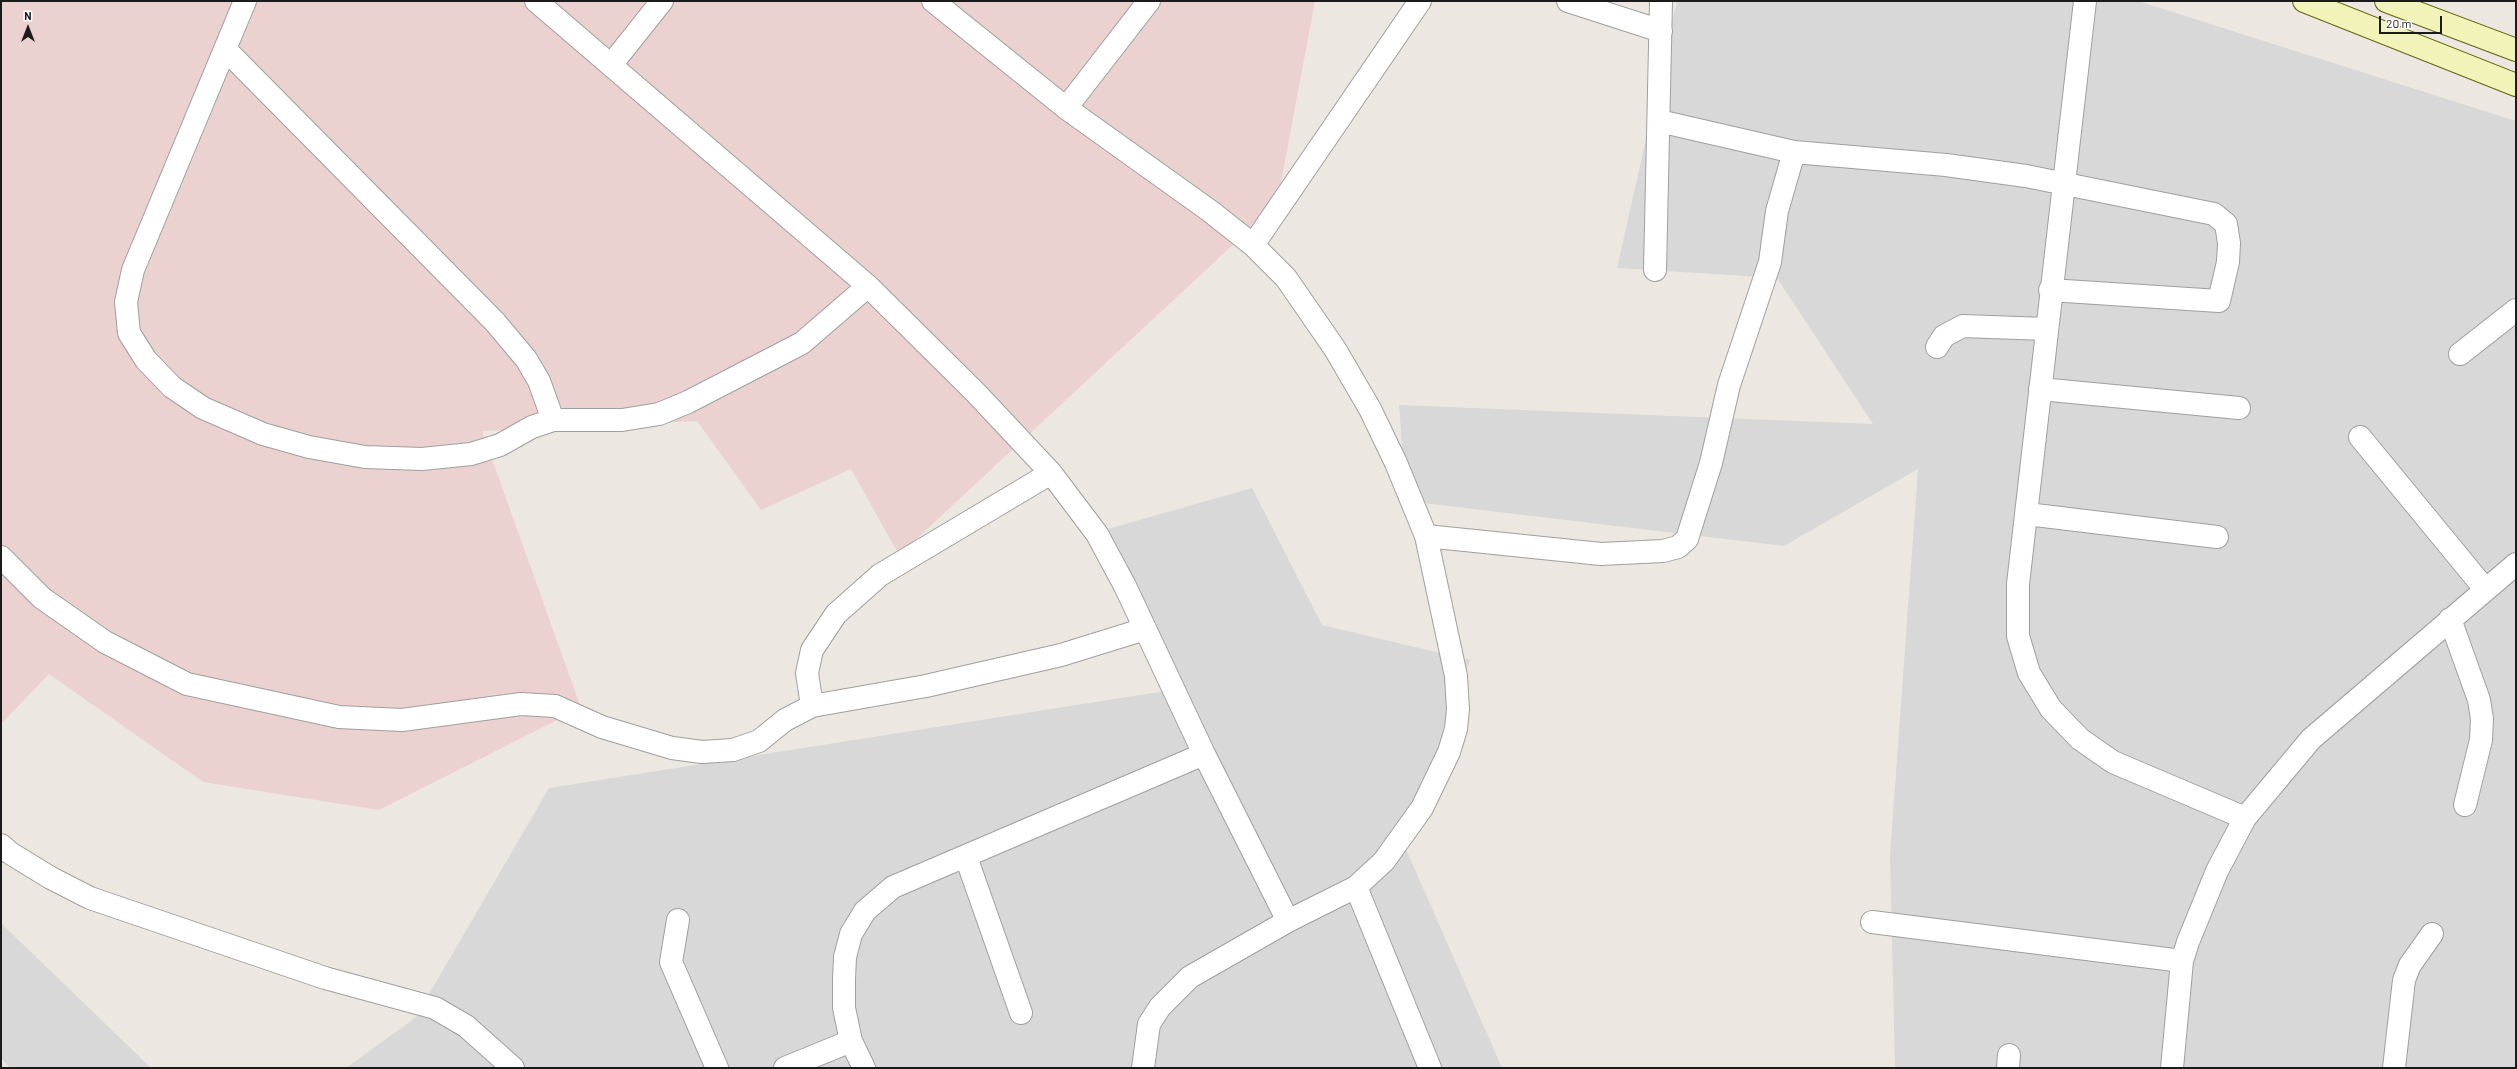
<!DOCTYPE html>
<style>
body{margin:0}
#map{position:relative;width:2517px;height:1069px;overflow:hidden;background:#ece8e1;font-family:Barlow,sans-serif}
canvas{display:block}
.frame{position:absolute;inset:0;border:2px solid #1b1b1b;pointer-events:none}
.north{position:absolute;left:8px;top:8px;width:40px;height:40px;-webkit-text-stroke:3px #fff;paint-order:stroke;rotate:0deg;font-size:11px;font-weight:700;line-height:16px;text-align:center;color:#1b1b1b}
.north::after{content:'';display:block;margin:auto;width:14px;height:18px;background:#1b1b1b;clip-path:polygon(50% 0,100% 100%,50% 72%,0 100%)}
.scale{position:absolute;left:2379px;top:16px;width:63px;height:18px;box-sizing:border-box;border:2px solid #1b1b1b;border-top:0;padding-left:5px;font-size:12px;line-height:14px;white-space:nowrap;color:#1b1b1b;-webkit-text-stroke:3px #fff;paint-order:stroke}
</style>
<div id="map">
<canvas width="2517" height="1069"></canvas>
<div class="frame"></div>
<div class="north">N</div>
<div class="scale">20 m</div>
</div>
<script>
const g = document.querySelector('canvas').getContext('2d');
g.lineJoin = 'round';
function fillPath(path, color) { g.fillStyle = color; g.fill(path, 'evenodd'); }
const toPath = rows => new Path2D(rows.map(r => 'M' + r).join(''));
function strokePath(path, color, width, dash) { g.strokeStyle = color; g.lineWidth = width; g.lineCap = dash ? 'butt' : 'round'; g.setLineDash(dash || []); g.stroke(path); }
fillPath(toPath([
 [1677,1,2138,1,2516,121,2516,1068,1895,1068,1890,855,1918,469,1784,546,1406,501,1399,405,1873,424,1777,278,1617,268],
 [1252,488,1322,625,1470,660,1406,849,1502,1068,346,1068,415,1018,549,788,1178,689,1104,530],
 [1,923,151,1068,10,1068,1,1058]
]), '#d9d8d8');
fillPath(toPath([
 [1,1,1315,1,1277,204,899,555,851,469,761,510,697,421,482,431,581,708,379,810,203,782,49,674,1,724]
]), '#ecd1d1');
const street = toPath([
 [245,1,133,270,126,302,129,333,146,360,172,387,203,408,263,434,309,447,365,457,422,459,471,454,500,445,532,427,553,420,622,420,659,414,688,402,802,343,868,286],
 [536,1,868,286,976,393,1051,473,1097,534,1125,586,1204,754,1288,921],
 [933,1,1066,108,1210,211,1253,245,1286,278,1335,349,1370,409,1396,463,1426,536,1456,676,1458,709,1456,729,1449,752,1422,808,1384,861,1356,887,1288,921,1190,977,1160,1007,1149,1024,1143,1068],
 [1568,1,1661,31],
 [2085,1,2018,584,2018,636,2029,673,2051,709,2080,739,2113,762,2245,818],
 [226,50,495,322,526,359,539,381,553,420],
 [611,65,662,1],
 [1066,108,1149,1],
 [1659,121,1794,152,1946,165,2026,176,2214,214,2226,224,2229,243,2228,262,2219,301,2050,290],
 [1253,245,1420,1],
 [1655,270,1661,1],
 [1937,347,1944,336,1963,326,2046,329],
 [2460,354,2516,310],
 [2040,389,2239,408],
 [2360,437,2485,589],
 [2027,514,2217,537],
 [1426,536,1601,554,1663,551,1678,547,1687,539,1711,463,1729,385,1770,262,1777,211,1794,152],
 [1,557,42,598,105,642,187,684,339,717,402,720,521,704,555,706,602,727,672,748,702,752,733,750,759,741,785,720,812,706,926,686,1061,655,1145,629],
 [2450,619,2479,700,2482,719,2481,740,2465,805],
 [812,706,807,673,812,650,836,614,880,575,1051,473],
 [1,845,10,853,51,878,90,898,325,978,435,1008,466,1026,513,1068],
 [966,857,1021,1013],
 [1356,887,1430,1068],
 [678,920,671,962,717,1068],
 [1872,922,2182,961],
 [785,1068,851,1041],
 [864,1068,851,1041,844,1008,844,979,845,957,851,934,865,911,893,887,1204,754],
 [2008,1068,2009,1055],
 [2172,1068,2182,961,2188,942,2217,871,2245,818,2311,739,2516,564],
 [2394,1068,2404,980,2410,965,2432,934]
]);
const secondary = toPath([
 [2304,1,2516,85],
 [2386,1,2516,50]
]);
strokePath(street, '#9f9f9f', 24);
strokePath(secondary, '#60660e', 24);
strokePath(street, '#fff', 22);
strokePath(secondary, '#f2f3b8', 22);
</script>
